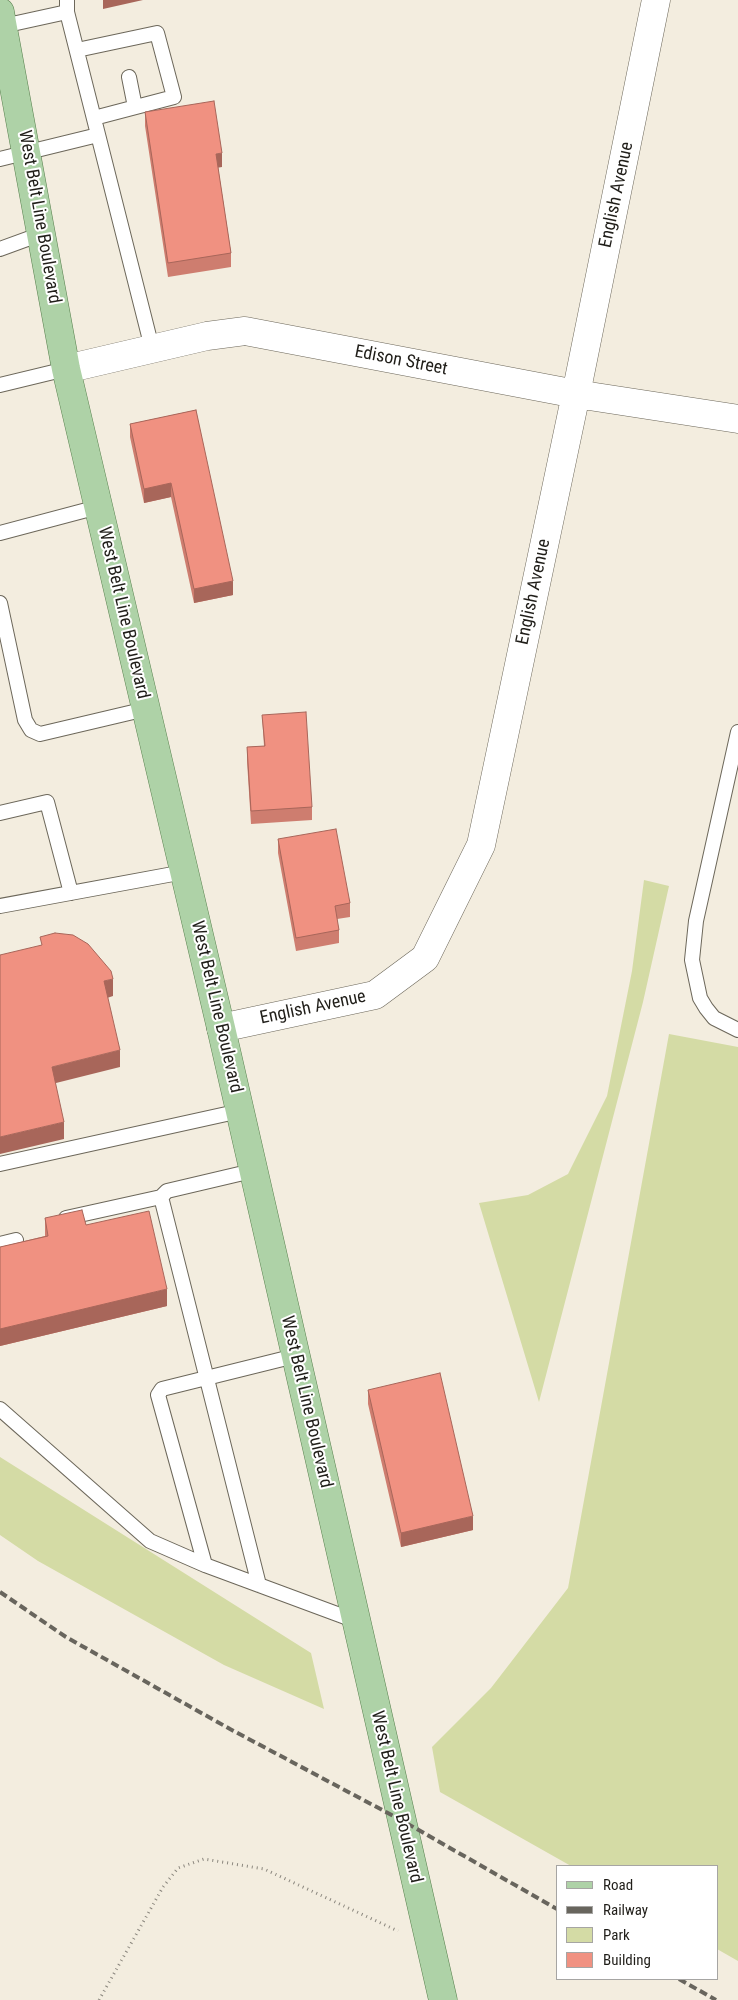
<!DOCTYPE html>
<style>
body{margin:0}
#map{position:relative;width:738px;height:2000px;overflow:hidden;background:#f3eddf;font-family:"Roboto Condensed",sans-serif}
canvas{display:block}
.legend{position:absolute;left:556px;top:1865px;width:162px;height:115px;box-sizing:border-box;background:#fff;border:1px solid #a6a5a3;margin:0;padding:6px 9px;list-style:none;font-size:15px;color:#201e19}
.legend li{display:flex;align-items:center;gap:10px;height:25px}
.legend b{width:25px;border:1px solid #a6a5a3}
</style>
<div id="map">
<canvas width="738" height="2000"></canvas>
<ul class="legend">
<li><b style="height:6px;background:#aed2a7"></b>Road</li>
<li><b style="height:6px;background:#68655d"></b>Railway</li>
<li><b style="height:14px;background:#d4dba5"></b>Park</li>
<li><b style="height:14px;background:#f09181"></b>Building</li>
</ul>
</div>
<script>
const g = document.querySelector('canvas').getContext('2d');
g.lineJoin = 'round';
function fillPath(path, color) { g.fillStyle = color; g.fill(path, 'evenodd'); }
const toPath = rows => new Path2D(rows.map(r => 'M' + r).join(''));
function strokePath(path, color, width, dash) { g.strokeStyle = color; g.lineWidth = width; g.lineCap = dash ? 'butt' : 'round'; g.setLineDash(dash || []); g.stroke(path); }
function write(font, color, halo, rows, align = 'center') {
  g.font = font + ' "Roboto Condensed",sans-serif'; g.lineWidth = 4; g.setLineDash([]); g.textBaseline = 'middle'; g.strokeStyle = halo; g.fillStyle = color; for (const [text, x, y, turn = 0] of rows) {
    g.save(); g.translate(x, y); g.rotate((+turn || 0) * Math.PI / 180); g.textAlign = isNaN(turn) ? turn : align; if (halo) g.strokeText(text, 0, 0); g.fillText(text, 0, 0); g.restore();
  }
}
fillPath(toPath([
 [644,880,669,886,643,1002,539,1402,479,1203,528,1195,568,1174,607,1096,632,971],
 [669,1034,738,1047,738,1961,717,1949,717,1866,571,1866,440,1792,432,1747,491,1688,568,1588],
 [0,1457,311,1653,324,1709,224,1665,38,1561,0,1535]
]), '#d4dba5');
const lane = toPath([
 [67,0,67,12,152,348],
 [3,26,67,12],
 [77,50,157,33,174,97,94,118],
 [129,77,135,107],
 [0,159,98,135],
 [0,249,41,234],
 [0,385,66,369],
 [0,533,98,507],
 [0,603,25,720,31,730,40,734,146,709],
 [738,732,696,921,692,960,700,998,706,1008,714,1018,738,1030],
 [0,813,47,802,71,893],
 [0,906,184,872],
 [0,1164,240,1111],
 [252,1171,167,1191,161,1197,259,1585],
 [66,1218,161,1197],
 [0,1244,16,1240],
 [295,1356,162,1389,158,1395,205,1565,356,1621],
 [0,1409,150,1541,205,1565]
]);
const street = toPath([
 [66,369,207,336,245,331,576,394,738,419],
 [221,1028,375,995,425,958,481,845,576,394,656,0]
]);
const primary = toPath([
 [0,12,66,369,221,1028,443,2000]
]);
strokePath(lane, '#6c675a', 16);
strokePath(street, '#6c675a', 29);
strokePath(primary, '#59804f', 29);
strokePath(toPath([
 [99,2000,163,1887,178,1868,204,1859,264,1869,398,1931]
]), '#8b877e', 3, [1, 4]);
strokePath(lane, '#fff', 14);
strokePath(street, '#fff', 28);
strokePath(primary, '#aed2a7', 28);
strokePath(toPath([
 [0,1592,66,1637,230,1729,401,1820,557,1909],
 [679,1979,716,2000]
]), '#68655d', 4, [8, 4]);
fillPath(toPath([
 [145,112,222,167,218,167,231,253,231,267,168,277,145,126],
 [196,410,233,595,194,603,171,497,144,503,130,437,130,424],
 [262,715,312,807,312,820,251,824,247,761,247,747,264,746],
 [278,839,350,903,350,917,337,919,339,930,339,943,296,951,278,853],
 [45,1218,86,1225,167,1306,0,1346,0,1247,45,1236],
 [368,1390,473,1530,401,1547,368,1404]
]), '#ce7d6f');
fillPath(toPath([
 [103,0,143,0,103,9],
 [222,153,222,167,216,168,216,154],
 [171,483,171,497,144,503,144,489],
 [233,581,233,595,194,603,194,589],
 [113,979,113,996,104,999,104,981],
 [120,1050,120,1067,52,1084,52,1067],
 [64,1122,64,1139,0,1154,0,1137],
 [167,1289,167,1306,0,1346,0,1329],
 [473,1516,473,1530,401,1547,401,1533]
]), '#a8665a');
const building = toPath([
 [214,101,222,153,216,154,231,253,168,263,145,112,214,101],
 [196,410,233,581,194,589,171,483,144,489,130,424,196,410],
 [306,712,312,807,251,811,247,747,265,746,262,715,306,712],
 [336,829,350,903,335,906,339,930,296,938,278,839,336,829],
 [55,933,73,935,88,944,111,971,113,979,104,981,120,1050,52,1067,64,1122,0,1137,0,955,42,945,40,937,55,933],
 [82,1210,86,1225,149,1211,167,1289,0,1329,0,1247,48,1236,45,1218,82,1210],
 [440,1373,473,1516,401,1533,368,1390,440,1373]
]);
fillPath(building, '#f09181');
strokePath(building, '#a8665a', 1);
write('18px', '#201e19', '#fff', [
 ["English Avenue",617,195,-78],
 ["West Belt Line Boulevard",39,217,80],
 ["Edison Street",401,361,11],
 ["English Avenue",534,592,-78],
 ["West Belt Line Boulevard",123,613,77],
 ["West Belt Line Boulevard",216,1007,77],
 ["English Avenue",313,1008,-12],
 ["West Belt Line Boulevard",306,1402,77],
 ["West Belt Line Boulevard",396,1797,77]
]);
</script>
